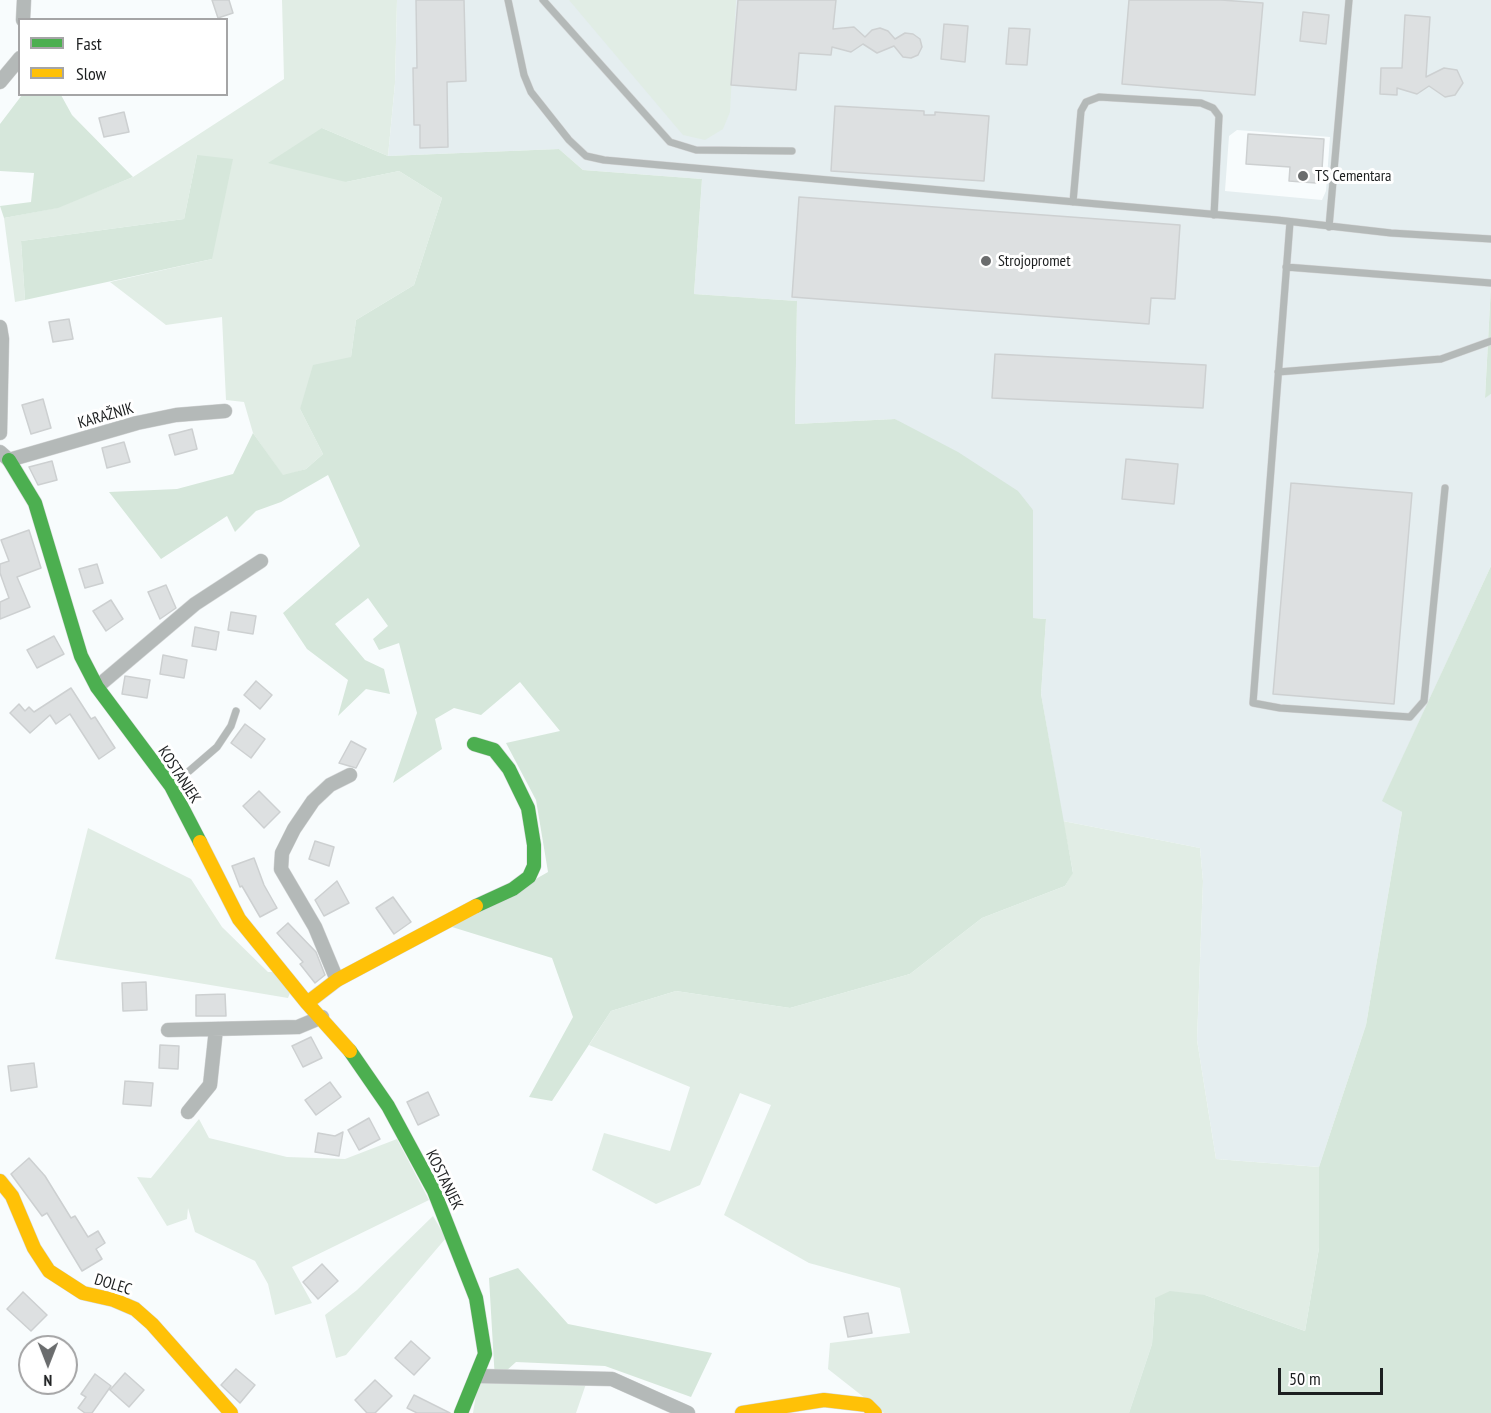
<!DOCTYPE html>
<meta charset="utf-8">
<style>
body{margin:0}
#map{position:relative;width:1491px;height:1413px;overflow:hidden;background:#f8fcfd;font-family:"PT Sans Narrow",sans-serif}
canvas{display:block}
.legend{position:absolute;left:18px;top:18px;width:210px;height:78px;box-sizing:border-box;background:#fff;border:2px solid #a5a5a6;margin:0;padding:8px 10px;list-style:none;font-size:18px;color:#1d1f20}
.legend li{display:flex;align-items:center;gap:12px;height:30px}
.legend b{width:30px;border:2px solid #a5a5a6}
.north{position:absolute;left:18px;top:1335px;width:60px;height:60px;box-sizing:border-box;background:#fff;border:2px solid #a5a5a6;border-radius:50%;rotate:180deg;font-size:16px;font-weight:700;line-height:24px;text-align:center;color:#1d1f20}
.north::after{content:'';display:block;margin:auto;width:21px;height:27px;background:#6a6c6d;clip-path:polygon(50% 0,100% 100%,50% 72%,0 100%)}
.scale{position:absolute;left:1278px;top:1368px;width:105px;height:27px;box-sizing:border-box;border:3px solid #1d1f20;border-top:0;padding-left:8px;font-size:18px;line-height:21px;white-space:nowrap;color:#1d1f20;-webkit-text-stroke:4px #fff;paint-order:stroke}
</style>
<div id="map">
<canvas width="1491" height="1413"></canvas>
<ul class="legend">
<li><b style="height:8px;background:#4caf50"></b>Fast</li>
<li><b style="height:8px;background:#ffc107"></b>Slow</li>
</ul>
<div class="north">N</div>
<div class="scale">50 m</div>
</div>
<script>
const g = document.querySelector('canvas').getContext('2d');
g.lineJoin = 'round';
function fillPath(path, color) { g.fillStyle = color; g.fill(path, 'evenodd'); }
const toPath = rows => new Path2D(rows.map(r => 'M' + r).join(''));
function strokePath(path, color, width, dash) { g.strokeStyle = color; g.lineWidth = width; g.lineCap = dash ? 'butt' : 'round'; g.setLineDash(dash || []); g.stroke(path); }
function write(font, color, halo, rows, align = 'center') {
  g.font = font + ' "PT Sans Narrow",sans-serif'; g.lineWidth = 6; g.setLineDash([]); g.textBaseline = 'middle'; g.strokeStyle = halo; g.fillStyle = color; for (const [text, x, y, turn = 0] of rows) {
    g.save(); g.translate(x, y); g.rotate((+turn || 0) * Math.PI / 180); g.textAlign = isNaN(turn) ? turn : align; if (halo) g.strokeText(text, 0, 0); g.fillText(text, 0, 0); g.restore();
  }
}
fillPath(toPath([
 [397,0,1491,0,1491,285,1485,397,1491,394,1491,566,1383,800,1402,812,1366,1025,1319,1167,1216,1159,1197,1040,1203,881,1200,848,1063,821,1041,694,1046,619,1033,618,1033,510,895,419,795,424,797,301,694,294,702,179,583,170,559,149,388,156,395,83],
 [1237,130,1330,137,1326,191,1322,200,1225,191,1229,136]
]), '#e5eef0');
fillPath(toPath([
 [282,0,397,0,395,83,388,156,322,128,346,182,399,171,442,198,414,285,356,320,351,357,300,409,323,454,306,469,283,476,253,433,244,402,226,400,222,317,166,325,110,282,212,259,197,155,184,219,21,241,25,300,15,302,4,218,56,208,133,177,284,79],
 [569,0,736,0,730,112,723,129,705,140,683,135],
 [1063,821,1200,848,1203,881,1197,1040,1216,1159,1319,1167,1319,1248,1305,1331,1205,1295,1155,1298,1152,1344,1129,1413,884,1413,828,1369,830,1343,910,1333,900,1288,809,1263,724,1215,771,1105,740,1093,700,1185,656,1204,592,1170,604,1133,670,1151,690,1087,589,1045,611,1011,676,991,790,1008,910,974,982,918,1065,886,1073,872],
 [88,828,191,879,222,927,268,972,274,972,290,993,288,998,55,959],
 [199,1119,209,1138,287,1157,345,1159,397,1139,429,1200,292,1267,312,1303,275,1315,268,1284,255,1261,195,1232,188,1208,187,1219,167,1226,137,1177,151,1178],
 [433,1216,446,1238,346,1355,336,1358,325,1315,357,1290],
 [587,1381,576,1413,473,1413,478,1382,528,1384]
]), '#e1ede5');
fillPath(toPath([
 [22,95,61,95,72,115,133,177,58,208,4,218,0,206,31,202,34,173,0,171,0,124],
 [322,128,388,156,559,149,583,170,702,179,694,294,797,301,795,424,895,419,958,452,1018,491,1033,510,1033,618,1046,619,1041,694,1073,873,1065,886,982,918,910,974,790,1008,676,991,611,1011,552,1101,529,1097,573,1017,552,958,452,927,548,872,536,800,506,743,560,731,520,682,481,715,454,708,435,719,442,749,393,783,417,713,399,643,379,650,373,639,388,626,368,598,335,624,365,660,384,669,390,694,366,689,338,716,348,680,307,649,283,613,360,546,328,475,281,502,256,511,235,532,227,516,161,559,109,492,177,489,233,474,253,433,283,475,306,469,323,454,300,409,313,365,351,357,356,320,414,285,442,198,399,171,346,182,268,163],
 [197,155,233,159,212,259,25,300,21,241,184,219],
 [1491,285,1491,394,1485,398],
 [1491,566,1491,1413,1129,1413,1152,1344,1155,1298,1170,1291,1205,1295,1305,1331,1319,1248,1319,1167,1366,1025,1402,812,1382,801],
 [518,1268,568,1324,712,1353,691,1397,605,1366,516,1362,495,1381,489,1278]
]), '#d6e7db');
const building = toPath([
 [212,0,229,0,233,13,218,18,212,0],
 [416,0,464,0,466,81,447,82,448,147,420,148,420,125,414,125,413,68,417,68,416,0],
 [738,0,836,0,833,29,854,27,865,37,872,30,880,28,888,31,895,39,905,33,913,34,920,39,922,47,918,55,911,58,903,57,894,46,877,53,863,44,851,52,832,47,831,55,799,53,796,90,731,85,738,0],
 [1129,0,1221,0,1263,3,1255,95,1122,84,1129,0],
 [1303,12,1329,15,1326,44,1300,41,1303,12],
 [1405,15,1430,17,1426,77,1444,68,1457,70,1463,83,1455,95,1445,97,1429,86,1417,94,1397,88,1397,95,1380,94,1381,68,1402,68,1405,15],
 [944,24,968,26,965,62,941,59,944,24],
 [1009,28,1030,29,1027,65,1006,64,1009,28],
 [835,106,924,111,924,115,935,115,935,112,989,116,984,181,831,171,835,106],
 [124,112,129,132,104,137,99,118,124,112],
 [1248,134,1324,139,1322,169,1317,169,1316,183,1289,181,1290,167,1246,164,1248,134],
 [799,197,1180,225,1175,299,1151,298,1149,324,792,297,799,197],
 [69,319,73,339,53,342,49,322,69,319],
 [995,354,1206,365,1203,408,992,398,995,354],
 [43,399,51,428,31,434,22,405,43,399],
 [192,429,197,449,175,455,169,435,192,429],
 [124,442,130,462,107,468,102,448,124,442],
 [1126,459,1178,464,1174,504,1122,499,1126,459],
 [52,461,57,480,38,485,29,467,52,461],
 [1291,483,1412,493,1394,704,1273,694,1291,483],
 [29,530,41,568,17,577,30,607,0,619,0,602,9,598,0,573,0,564,9,561,1,540,29,530],
 [97,564,103,583,85,588,79,569,97,564],
 [166,585,176,608,160,619,148,592,166,585],
 [111,600,123,619,106,631,93,611,111,600],
 [231,612,256,616,253,634,228,630,231,612],
 [195,627,219,632,216,650,192,646,195,627],
 [54,636,64,654,37,668,27,650,54,636],
 [163,655,187,660,184,678,160,674,163,655],
 [125,676,150,680,147,698,122,694,125,676],
 [256,681,272,695,260,709,244,695,256,681],
 [71,688,91,719,95,717,115,748,99,759,70,714,56,724,50,715,30,733,10,713,19,704,25,711,29,707,34,712,71,688],
 [245,724,265,739,251,758,231,743,245,724],
 [351,741,366,749,356,768,339,763,351,741],
 [259,791,280,812,264,828,243,806,259,791],
 [315,841,334,847,329,866,309,859,315,841],
 [254,858,264,885,277,908,260,917,242,886,240,887,232,866,254,858],
 [337,881,349,903,324,916,315,900,337,881],
 [393,897,411,922,394,934,376,908,393,897],
 [288,923,316,952,325,975,315,983,300,964,303,962,277,933,288,923],
 [146,982,147,1010,123,1011,122,983,146,982],
 [225,994,226,1016,196,1016,196,995,225,994],
 [311,1037,322,1058,303,1067,292,1046,311,1037],
 [160,1045,179,1046,178,1069,159,1068,160,1045],
 [34,1063,37,1087,11,1091,8,1066,34,1063],
 [125,1081,153,1083,151,1106,123,1104,125,1081],
 [330,1082,341,1097,316,1115,305,1100,330,1082],
 [428,1092,439,1115,418,1125,407,1102,428,1092],
 [369,1118,380,1139,359,1150,348,1130,369,1118],
 [343,1132,339,1156,315,1152,318,1133,335,1136,343,1132],
 [29,1158,45,1176,71,1218,75,1216,88,1237,98,1231,105,1243,96,1249,102,1259,82,1271,47,1213,42,1216,11,1174,29,1158],
 [322,1264,338,1281,318,1299,303,1282,322,1264],
 [23,1292,47,1315,31,1331,7,1309,23,1292],
 [868,1313,872,1333,848,1337,844,1317,868,1313],
 [411,1341,430,1358,414,1375,395,1358,411,1341],
 [236,1369,255,1385,240,1403,221,1385,236,1369],
 [125,1373,144,1390,129,1407,110,1390,125,1373],
 [95,1374,111,1386,92,1413,85,1413,78,1408,86,1397,81,1394,95,1374],
 [375,1380,392,1396,375,1413,367,1413,355,1400,375,1380],
 [414,1395,450,1413,417,1413,407,1408,414,1395]
]);
fillPath(building, '#dde0e1');
strokePath(building, '#cdd0d1', 1.5);
const lane = toPath([
 [508,0,524,75,531,92,569,140,586,156,604,160,1277,220,1391,233,1491,239],
 [543,0,670,142,696,150,792,151],
 [1073,202,1081,111,1086,102,1099,97,1201,103,1213,108,1219,116,1214,215],
 [1290,222,1253,703,1280,708,1410,717,1424,701,1445,488],
 [1329,227,1349,0],
 [1286,267,1491,283],
 [1278,372,1441,359,1491,341],
 [173,785,217,747,231,726,236,711]
]);
const street = toPath([
 [23,20,24,0],
 [0,82,20,58],
 [0,327,2,339,0,433],
 [0,452,9,460,137,423,176,415,225,411],
 [97,687,195,604,261,561],
 [337,980,315,927,281,869,282,853,294,829,313,801,330,785,350,775],
 [168,1030,298,1027,322,1017],
 [188,1112,210,1085,216,1029],
 [476,1376,612,1379,688,1413]
]);
const fast = toPath([
 [9,460,35,503,81,656,97,687,171,786,200,842],
 [474,744,494,750,509,769,528,808,534,845,534,866,529,877,513,889,476,906],
 [350,1051,388,1106,434,1191,476,1298,485,1354,461,1413]
]);
const slow = toPath([
 [200,842,239,919,307,1003,350,1051],
 [307,1003,337,980,476,906],
 [0,1181,12,1196,34,1248,49,1271,83,1293,114,1300,135,1309,152,1324,231,1413],
 [742,1413,824,1400,867,1405,875,1413]
]);
strokePath(lane, '#d6d8d9', 8);
strokePath(street, '#d6d8d9', 15);
strokePath(fast, '#d6d8d9', 15);
strokePath(slow, '#d6d8d9', 15);
strokePath(lane, '#b4b9b8', 7);
strokePath(street, '#b4b9b8', 14);
strokePath(fast, '#4caf50', 14);
strokePath(slow, '#ffc107', 14);
for (const [x, y, r, color] of [
 [1303,176,6,"#6a6c6d"],
 [986,261,6,"#6a6c6d"]
]) { const dot = new Path2D(); dot.arc(x, y, r, 0, 2 * Math.PI); g.fillStyle = color; g.fill(dot); strokePath(dot, '#fff', 2); }
write('16px', '#1d1f20', '#fff', [
 ["TS Cementara",1315,176],
 ["Strojopromet",998,261]
], 'left');
write('16px', '#1d1f20', '#fff', [
 ["KARAŽNIK",106,416,-16],
 ["KOSTANJEK",179,775,57],
 ["KOSTANJEK",444,1180,64],
 ["DOLEC",113,1285,17]
]);
</script>
